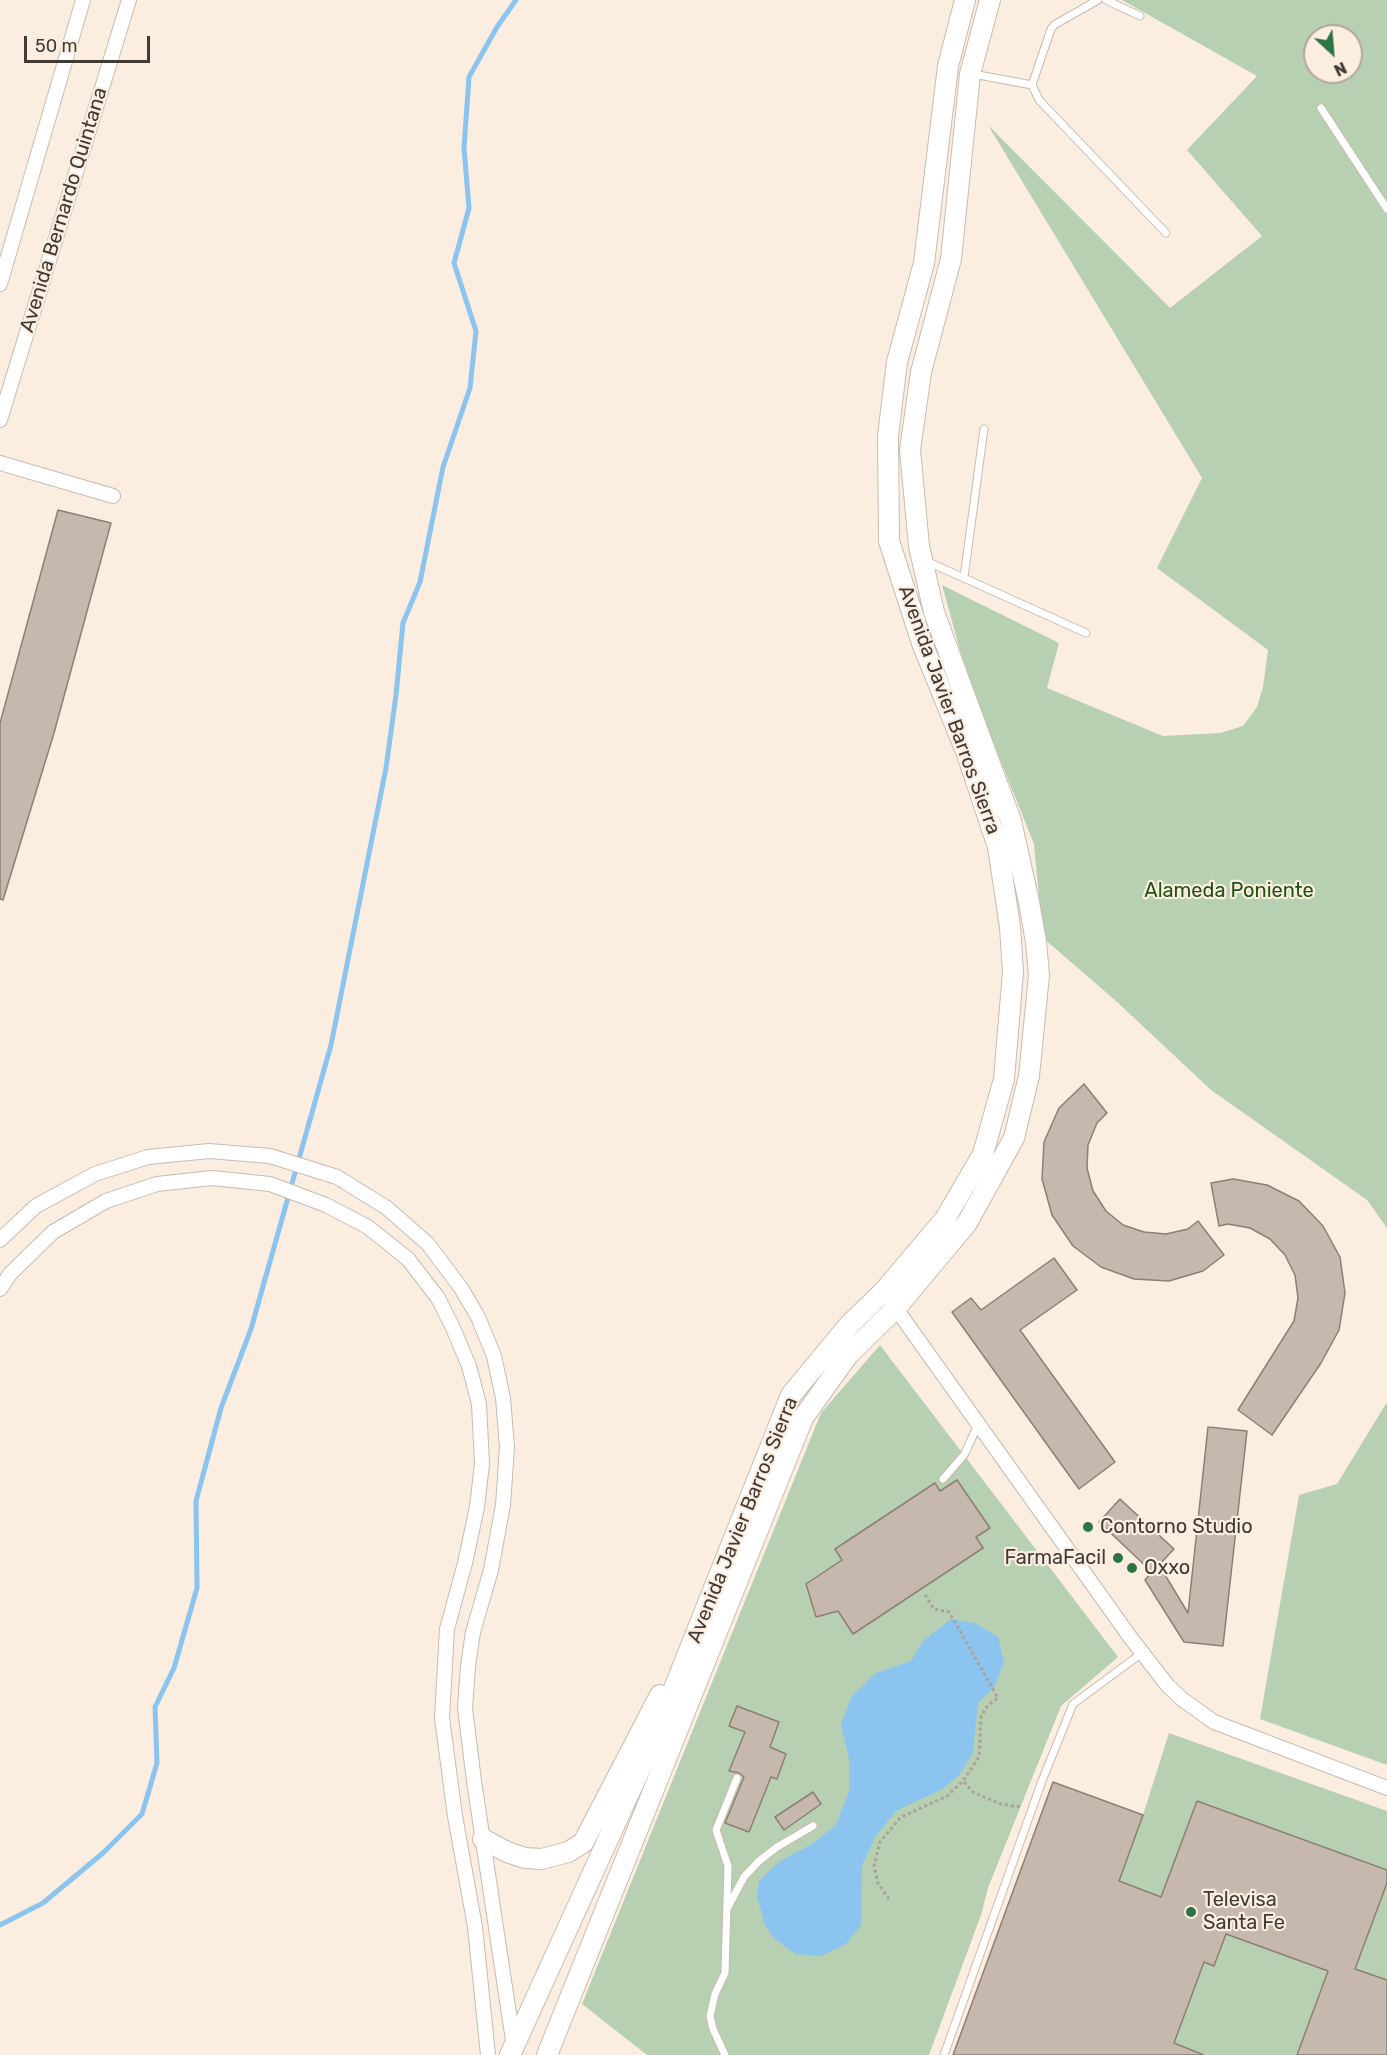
<!DOCTYPE html>
<style>
body{margin:0}
#map{position:relative;width:1387px;height:2055px;overflow:hidden;background:#fcede1;font-family:Rubik,sans-serif}
canvas{display:block}
.north{position:absolute;left:1303px;top:24px;width:60px;height:60px;box-sizing:border-box;background:#fcede1;border:2px solid #b1a69d;border-radius:50%;rotate:154deg;font-size:16px;font-weight:700;line-height:24px;text-align:center;color:#413b36}
.north::after{content:'';display:block;margin:auto;width:21px;height:27px;background:#2c7542;clip-path:polygon(50% 0,100% 100%,50% 72%,0 100%)}
.scale{position:absolute;left:24px;top:36px;width:126px;height:27px;box-sizing:border-box;border:3px solid #413b36;border-top:0;padding-left:8px;font-size:18px;line-height:21px;white-space:nowrap;color:#413b36;-webkit-text-stroke:4px #fcede1;paint-order:stroke}
</style>
<div id="map">
<canvas width="1387" height="2055"></canvas>
<div class="north">N</div>
<div class="scale">50 m</div>
</div>
<script>
const g = document.querySelector('canvas').getContext('2d');
g.lineJoin = 'round';
function fillPath(path, color) { g.fillStyle = color; g.fill(path, 'evenodd'); }
const toPath = rows => new Path2D(rows.map(r => 'M' + r).join(''));
function strokePath(path, color, width, dash) { g.strokeStyle = color; g.lineWidth = width; g.lineCap = dash ? 'butt' : 'round'; g.setLineDash(dash || []); g.stroke(path); }
function write(font, color, halo, rows, align = 'center') {
  g.font = font + ' Rubik,sans-serif'; g.lineWidth = 4.5; g.setLineDash([]); g.textBaseline = 'middle'; g.strokeStyle = halo; g.fillStyle = color; for (const [text, x, y, turn = 0] of rows) {
    g.save(); g.translate(x, y); g.rotate((+turn || 0) * Math.PI / 180); g.textAlign = isNaN(turn) ? turn : align; if (halo) g.strokeText(text, 0, 0); g.fillText(text, 0, 0); g.restore();
  }
}
fillPath(toPath([
 [1122,0,1387,0,1387,1228,1367,1200,1211,1090,1116,1001,1043,938,1034,844,983,717,961,654,942,585,1059,643,1047,688,1163,736,1220,733,1243,726,1257,707,1263,687,1268,650,1157,568,1202,478,988,125,1170,308,1262,236,1187,150,1257,76],
 [1315,36,1351,36,1351,72,1315,72],
 [880,1345,1118,1657,1061,1706,988,1888,981,1915,929,2055,647,2055,582,2004,821,1413],
 [1387,1402,1387,1765,1260,1719,1299,1495,1337,1484],
 [1169,1733,1387,1811,1387,1870,1197,1801,1161,1897,1119,1881,1143,1815],
 [1387,1883,1387,1980,1355,1969],
 [1205,1926,1338,1974,1332,1992,1321,1988,1297,2055,1207,2055,1174,2043,1204,1962,1214,1966,1219,1952]
]), '#b7d0b2');
fillPath(toPath([
 [951,1619,975,1623,998,1637,1004,1662,994,1687,978,1703,973,1753,959,1775,942,1789,896,1811,875,1837,862,1866,861,1925,845,1945,820,1956,795,1954,774,1938,765,1925,757,1896,759,1881,780,1861,812,1844,836,1825,849,1791,849,1759,841,1725,851,1697,876,1673,911,1661,923,1641]
]), '#8bc4ee');
strokePath(toPath([
 [0,1925,43,1903,103,1853,142,1814,157,1763,155,1707,174,1668,197,1588,196,1501,221,1408,251,1329,331,1045,386,768,396,695,403,623,420,582,443,467,470,388,476,331,454,263,469,208,464,148,469,77,497,27,516,0]
]), '#8bc4ee', 5);
const building = toPath([
 [58,510,111,523,54,733,3,900,0,899,0,723,58,510],
 [1084,1084,1107,1113,1097,1123,1088,1145,1087,1168,1093,1191,1106,1211,1123,1225,1144,1232,1166,1234,1188,1229,1198,1221,1224,1255,1203,1271,1169,1281,1134,1279,1101,1267,1073,1246,1052,1215,1042,1179,1044,1142,1059,1108,1084,1084],
 [1233,1179,1267,1185,1299,1201,1323,1226,1340,1257,1345,1293,1339,1330,1321,1363,1272,1435,1238,1410,1294,1321,1298,1298,1295,1275,1285,1255,1270,1239,1250,1228,1228,1224,1219,1226,1211,1183,1233,1179],
 [1054,1258,1077,1290,1020,1330,1115,1462,1079,1489,952,1312,971,1298,981,1310,1054,1258],
 [1208,1427,1247,1431,1223,1646,1184,1642,1145,1580,1155,1568,1152,1572,1099,1522,1120,1499,1174,1549,1159,1565,1188,1613,1208,1427],
 [957,1480,990,1528,976,1537,983,1548,853,1634,838,1611,816,1617,806,1584,842,1560,835,1549,935,1483,940,1491,957,1480],
 [737,1706,779,1722,770,1747,786,1754,777,1779,771,1777,749,1832,725,1823,744,1777,739,1773,729,1771,745,1732,729,1726,737,1706],
 [1053,1782,1143,1815,1119,1881,1161,1897,1197,1801,1387,1870,1387,1883,1355,1969,1387,1980,1387,2055,1297,2055,1328,1971,1226,1934,1214,1966,1204,1962,1174,2043,1204,2055,953,2055,1053,1782],
 [813,1792,821,1804,784,1830,775,1817,813,1792]
]);
fillPath(building, '#c7b8ad');
strokePath(building, '#8c7f74', 1.5);
const lane = toPath([
 [1098,0,1054,25,1051,29,1032,85,1039,100,1166,233],
 [1106,0,1140,16],
 [973,74,1032,85],
 [1321,108,1387,209],
 [924,560,1086,633],
 [964,577,984,429],
 [943,1479,964,1455,978,1425],
 [727,1909,744,1877,759,1861,777,1847,813,1826],
 [725,2055,713,2029,710,2016,715,1994,725,1973,728,1866,716,1830,737,1778],
 [944,2055,1042,1781,1073,1704,1142,1653]
]);
const street = toPath([
 [0,284,83,0],
 [0,420,129,0],
 [0,463,113,496],
 [0,1240,36,1206,95,1174,148,1157,209,1151,270,1156,337,1177,387,1208,428,1244,461,1288,478,1317,494,1356,503,1398,507,1447,503,1505,491,1570,473,1632,468,1666,465,1708,474,1781,514,2047],
 [0,1289,10,1274,53,1232,106,1201,157,1184,212,1178,270,1184,326,1205,368,1227,408,1259,438,1298,453,1328,469,1366,479,1404,482,1464,477,1507,465,1563,447,1629,442,1718,455,1816,475,1927,488,2055],
 [892,1303,1130,1637,1168,1686,1182,1699,1214,1722,1387,1788]
]);
const secondary = toPath([
 [483,1839,507,1852,525,1858,542,1859,568,1852,583,1843,660,1695],
 [510,2055,655,1736,791,1395,849,1325,884,1291,945,1219,983,1154,1004,1079,1013,972,1010,927,998,847,967,754,922,643,889,541,888,436,897,362,924,263,948,66,965,0],
 [547,2055,803,1418,848,1355,896,1308,967,1223,1014,1138,1029,1076,1039,975,1036,942,1029,902,1011,821,934,612,919,546,910,450,921,372,951,259,970,74,990,0]
]);
strokePath(lane, '#c9bbaf', 9);
strokePath(street, '#c9bbaf', 16);
strokePath(secondary, '#c9bbaf', 22);
strokePath(toPath([
 [964,1782,973,1792,1000,1804,1022,1807],
 [889,1899,878,1883,874,1866,880,1842,901,1817,947,1796,963,1781,979,1757,981,1716,988,1705,998,1698,949,1612,934,1609,924,1593]
]), '#aca198', 3, [3, 3]);
strokePath(lane, '#fff', 7);
strokePath(street, '#fff', 14);
strokePath(secondary, '#fff', 20);
for (const [x, y, r, color] of [
 [1088,1527,6,"#2c7542"],
 [1118,1558,6,"#2c7542"],
 [1132,1568,6,"#2c7542"],
 [1191,1912,6,"#2c7542"]
]) { const dot = new Path2D(); dot.arc(x, y, r, 0, 2 * Math.PI); g.fillStyle = color; g.fill(dot); strokePath(dot, '#fcede1', 2); }
write('20px', '#413b36', '#fcede1', [
 ["Avenida Bernardo Quintana",64,210,-73],
 ["Avenida Javier Barros Sierra",949,710,70],
 ["Avenida Javier Barros Sierra",743,1520,-68]
]);
write('20px', '#1d5411', '#fcede1', [
 ["Alameda Poniente",1229,891]
]);
write('20px', '#413b36', '#fcede1', [
 ["Contorno Studio",1100,1527],
 ["FarmaFacil",1106,1558,"right"],
 ["Oxxo",1144,1568],
 ["Televisa",1203,1900],
 ["Santa Fe",1203,1923]
], 'left');
</script>
